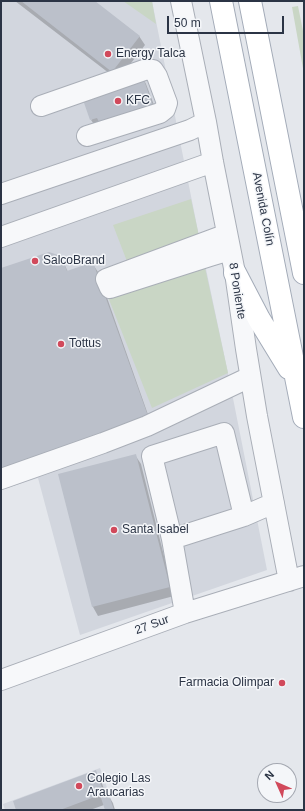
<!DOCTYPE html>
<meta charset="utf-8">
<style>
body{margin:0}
#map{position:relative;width:305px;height:811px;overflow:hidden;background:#e4e7ec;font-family:Helvetica,sans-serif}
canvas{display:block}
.frame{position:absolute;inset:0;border:2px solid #2b3445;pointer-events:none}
.north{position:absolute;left:257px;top:763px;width:40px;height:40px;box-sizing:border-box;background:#f4f6f9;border:1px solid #a4a8b1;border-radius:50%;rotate:315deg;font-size:11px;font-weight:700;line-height:16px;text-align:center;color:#2b3445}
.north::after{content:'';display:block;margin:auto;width:14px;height:18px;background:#d1495b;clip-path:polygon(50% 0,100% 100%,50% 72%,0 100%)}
.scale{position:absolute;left:167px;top:16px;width:117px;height:18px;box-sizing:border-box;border:2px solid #2b3445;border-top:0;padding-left:5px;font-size:12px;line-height:14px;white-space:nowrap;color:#2b3445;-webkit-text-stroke:3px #f4f6f9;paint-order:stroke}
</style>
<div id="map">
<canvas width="305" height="811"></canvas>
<div class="frame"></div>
<div class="north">N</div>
<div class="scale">50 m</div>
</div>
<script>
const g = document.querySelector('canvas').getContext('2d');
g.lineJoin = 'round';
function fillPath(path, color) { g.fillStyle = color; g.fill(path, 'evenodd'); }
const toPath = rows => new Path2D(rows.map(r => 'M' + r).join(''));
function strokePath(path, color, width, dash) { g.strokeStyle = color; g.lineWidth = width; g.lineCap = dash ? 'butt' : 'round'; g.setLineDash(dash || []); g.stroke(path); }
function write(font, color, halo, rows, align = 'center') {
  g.font = font + ' Helvetica,sans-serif'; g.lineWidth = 3; g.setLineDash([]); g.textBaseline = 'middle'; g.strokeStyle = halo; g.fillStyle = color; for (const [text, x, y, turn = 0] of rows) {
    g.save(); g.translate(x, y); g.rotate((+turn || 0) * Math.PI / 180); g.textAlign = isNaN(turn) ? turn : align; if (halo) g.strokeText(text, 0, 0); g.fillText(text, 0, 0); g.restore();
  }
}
fillPath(toPath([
 [1,1,152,1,199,236,228,373,267,570,80,635,38,478,1,490],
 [100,768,115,810,5,810,3,804]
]), '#d2d6de');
fillPath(toPath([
 [123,1,152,1,156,24],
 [298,6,304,36,304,74,292,7],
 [191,199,199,236,128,264,113,225],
 [204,263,228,373,152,408,108,297]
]), '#c9d6c5');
fillPath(toPath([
 [15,1,93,1,139,36,145,45,118,80],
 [142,76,146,84,157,113,96,127,91,120],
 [61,257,68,272,92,263,98,272,152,426,1,480,1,269],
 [135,455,141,464,174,596,98,616,93,607],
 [95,771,101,781,106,794,107,794,113,803,115,810,106,810,104,805,90,810,17,810]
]), '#0003');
fillPath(toPath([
 [21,1,95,1,140,36,112,72],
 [142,75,153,105,100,124,97,118,90,120,82,97],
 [49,252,61,256,67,271,93,262,148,416,1,469,1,268],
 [136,454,170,587,92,607,58,474],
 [96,770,104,794,108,792,114,810,105,810,100,795,60,810,16,810,13,801]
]), '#bbc0ca');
const minor = toPath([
 [181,1,206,122,213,162,235,273,246,349,257,416,289,581],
 [41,106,147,69,153,70,157,76,167,103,165,109,160,113,87,136],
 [1,194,190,130,206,122],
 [227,234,106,279,110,288,210,256,230,250],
 [1,237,213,162],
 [1,479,103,443,147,426,250,377],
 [172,539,244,516,274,503],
 [185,613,172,539,152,456,224,433,244,516],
 [1,680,185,613,304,576]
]);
const major = toPath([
 [221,1,304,417],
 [250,1,304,273],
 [235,273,259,319,289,368]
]);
strokePath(minor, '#a9aeb7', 22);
strokePath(major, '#a3abb8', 24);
strokePath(minor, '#f7f8fa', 20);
strokePath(major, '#fff', 22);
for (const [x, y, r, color] of [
 [108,54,4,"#d1495b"],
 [118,101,4,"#d1495b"],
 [35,261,4,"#d1495b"],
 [61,344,4,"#d1495b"],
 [114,530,4,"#d1495b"],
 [282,683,4,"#d1495b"],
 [79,786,4,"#d1495b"]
]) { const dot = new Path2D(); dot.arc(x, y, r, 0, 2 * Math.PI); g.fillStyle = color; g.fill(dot); strokePath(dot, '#f4f6f9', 1.5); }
write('12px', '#2b3445', '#f4f6f9', [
 ["Energy Talca",116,54],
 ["KFC",126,101],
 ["SalcoBrand",43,261],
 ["Tottus",69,344],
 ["Santa Isabel",122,530],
 ["Farmacia Olimpar",274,683,"right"],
 ["Colegio Las",87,779],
 ["Araucarias",87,793]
], 'left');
write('12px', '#2b3445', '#f4f6f9', [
 ["Avenida Colín",263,209,79],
 ["8 Poniente",237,291,81],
 ["27 Sur",152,625,-20]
]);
</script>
